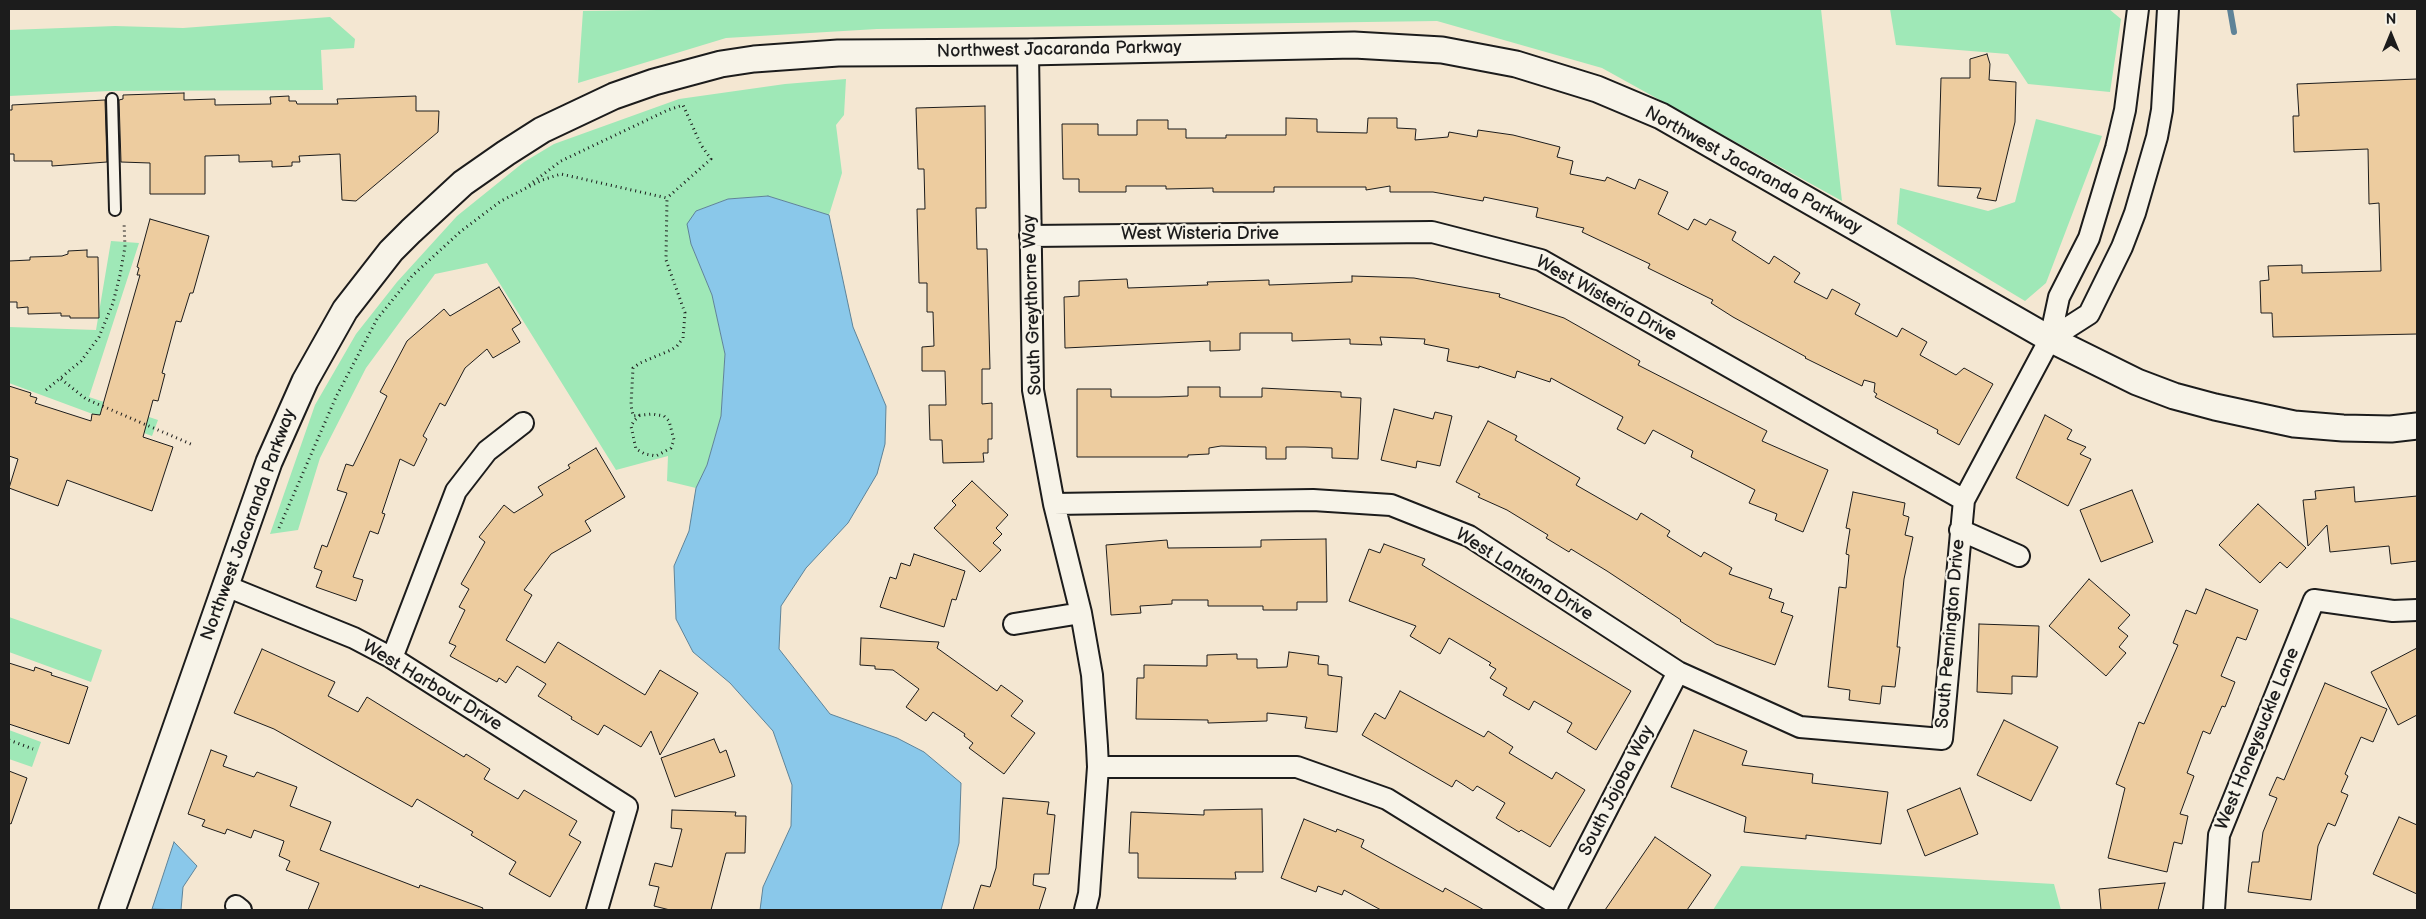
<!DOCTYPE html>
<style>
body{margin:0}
#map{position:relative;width:2426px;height:919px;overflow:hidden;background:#f4e7d2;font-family:"Balsamiq Sans",sans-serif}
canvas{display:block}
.frame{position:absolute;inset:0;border:10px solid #1c1c1c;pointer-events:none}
.north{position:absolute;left:2366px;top:10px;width:50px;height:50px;-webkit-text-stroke:4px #f7f3e8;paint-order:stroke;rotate:0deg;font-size:14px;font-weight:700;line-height:20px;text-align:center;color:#1c1c1c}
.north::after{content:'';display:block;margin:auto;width:18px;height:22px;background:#1c1c1c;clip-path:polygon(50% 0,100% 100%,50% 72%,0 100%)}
</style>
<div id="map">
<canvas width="2426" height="919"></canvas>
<div class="frame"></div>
<div class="north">N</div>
</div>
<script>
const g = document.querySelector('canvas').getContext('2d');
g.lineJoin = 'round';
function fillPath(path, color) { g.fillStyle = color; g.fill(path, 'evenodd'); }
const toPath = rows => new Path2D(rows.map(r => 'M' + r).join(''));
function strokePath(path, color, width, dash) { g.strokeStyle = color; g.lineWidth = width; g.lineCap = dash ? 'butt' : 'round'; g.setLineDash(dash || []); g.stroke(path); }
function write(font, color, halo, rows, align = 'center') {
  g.font = font + ' "Balsamiq Sans",sans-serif'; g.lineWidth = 4.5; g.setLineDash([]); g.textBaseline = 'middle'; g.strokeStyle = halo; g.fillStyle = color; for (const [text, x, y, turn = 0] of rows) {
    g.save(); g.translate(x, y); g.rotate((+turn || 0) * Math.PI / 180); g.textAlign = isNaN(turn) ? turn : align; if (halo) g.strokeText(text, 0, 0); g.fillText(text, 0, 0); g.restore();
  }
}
fillPath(toPath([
 [731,9,1821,9,1842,201,1602,68,1437,21,877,29,726,38,578,83,583,11],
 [1890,9,2109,9,2121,19,2110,92,2028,84,2008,54,1896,45],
 [330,17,355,39,354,48,321,50,323,90,109,91,9,96,9,30,115,26,183,28],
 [846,79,844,115,836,125,842,173,829,215,768,196,728,199,696,211,691,244,712,295,725,354,721,416,707,465,696,488,667,481,668,456,616,470,487,263,435,274,366,368,320,458,298,530,270,534,315,405,356,334,397,282,457,216,524,162,554,144,679,99,785,84],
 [2036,119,2102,136,2046,283,2025,301,1897,224,1900,188,1988,211,2015,202],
 [111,241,139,243,89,397,158,420,152,436,9,383,9,327,96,330],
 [9,617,102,650,91,682,9,652],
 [9,730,41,742,32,767,9,759],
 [1741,866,2054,884,2061,910,1713,910]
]), '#9fe8b7');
const water = toPath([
 [768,196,829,215,853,327,886,406,885,444,877,474,848,523,806,568,781,606,779,649,830,714,897,738,924,752,961,783,959,843,941,910,760,910,763,887,791,826,792,785,773,731,730,683,693,652,676,619,674,566,689,531,696,488,707,465,721,416,725,354,712,295,691,244,687,224,696,211,728,199,768,196],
 [174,842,197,866,183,887,181,910,152,909,174,842]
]);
fillPath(water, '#8ac8ea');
strokePath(water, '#5e8398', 1);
strokePath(toPath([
 [2230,9,2234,32]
]), '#5e8398', 6);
const building = toPath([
 [1987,54,1990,64,1989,80,2016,82,2015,122,1996,201,1977,198,1981,188,1938,186,1941,78,1970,78,1970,59,1987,54],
 [2417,79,2417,334,2273,337,2272,313,2261,313,2260,281,2269,280,2268,266,2302,265,2302,273,2381,271,2379,203,2369,204,2368,149,2294,152,2293,116,2299,116,2297,84,2417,79],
 [184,93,184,100,215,99,215,105,271,104,270,97,289,96,289,101,296,101,297,104,338,104,337,99,416,96,416,111,439,111,438,132,356,201,342,200,340,154,299,156,300,162,292,162,292,166,272,167,272,161,239,162,239,155,205,156,205,194,150,194,150,163,121,162,119,100,123,99,123,95,184,93],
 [105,100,107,162,52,166,52,161,14,161,14,154,9,154,9,110,12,110,12,105,105,100],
 [985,106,986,208,976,208,977,249,987,249,990,369,982,369,982,404,992,403,992,439,988,439,988,453,983,453,984,462,943,463,942,440,930,440,929,405,946,405,945,371,922,371,922,347,934,346,933,312,927,312,927,283,919,283,917,209,925,209,924,169,918,169,916,108,985,106],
 [1286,118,1317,119,1317,132,1367,133,1368,118,1397,118,1397,128,1416,129,1415,140,1448,137,1449,132,1477,137,1478,130,1513,135,1560,147,1557,157,1573,161,1570,174,1605,181,1607,177,1635,189,1639,179,1668,192,1658,214,1688,230,1694,219,1706,225,1710,219,1736,232,1732,240,1769,264,1774,256,1800,273,1794,282,1827,299,1832,289,1860,304,1855,314,1897,337,1902,328,1927,342,1920,355,1956,375,1964,368,1993,384,1959,445,1937,433,1938,430,1875,397,1877,394,1874,392,1875,383,1864,380,1862,386,1805,358,1806,357,1733,317,1711,303,1713,300,1648,268,1650,264,1582,232,1584,228,1536,217,1538,208,1484,197,1483,201,1433,192,1390,192,1390,186,1366,190,1366,187,1274,187,1274,192,1213,192,1213,188,1166,189,1166,186,1126,186,1126,192,1079,192,1079,179,1063,179,1062,124,1098,124,1098,135,1137,135,1137,120,1168,120,1168,129,1186,129,1186,138,1226,138,1226,135,1286,135,1286,118],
 [150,219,209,236,193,293,190,293,181,322,176,321,162,373,165,374,158,401,153,400,143,437,173,447,152,511,67,480,58,506,9,488,18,459,9,456,9,386,31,393,30,396,37,398,35,403,91,421,92,414,100,415,140,275,137,275,139,268,137,267,150,219],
 [87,250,87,257,98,257,99,318,70,318,70,316,61,316,61,313,28,314,28,307,17,308,17,302,9,302,9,261,30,260,30,257,62,256,68,254,68,251,87,250],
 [1352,276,1414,278,1500,294,1499,297,1564,318,1640,361,1638,365,1767,431,1762,441,1828,470,1803,532,1775,520,1777,514,1749,503,1755,490,1691,457,1693,451,1653,430,1645,444,1617,429,1623,417,1551,378,1550,382,1517,371,1515,378,1479,366,1479,368,1447,361,1449,349,1424,344,1425,339,1380,337,1382,345,1350,344,1350,339,1292,341,1292,333,1240,333,1240,350,1210,351,1210,341,1065,348,1064,297,1079,296,1079,281,1127,279,1128,288,1208,285,1207,282,1269,280,1269,285,1352,282,1352,276],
 [499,287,521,323,512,329,520,342,493,358,487,349,465,368,445,406,440,403,423,436,427,439,414,466,400,459,382,513,385,514,378,534,370,531,353,577,363,580,356,601,316,587,322,571,314,568,322,545,327,547,347,493,337,490,346,464,353,466,387,396,380,392,407,341,444,309,450,316,499,287],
 [1188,387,1220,387,1220,397,1262,397,1262,388,1341,392,1341,397,1361,398,1358,459,1332,458,1332,448,1305,447,1286,447,1286,459,1266,459,1266,447,1221,446,1209,448,1209,454,1188,455,1188,457,1077,457,1077,389,1111,389,1111,397,1159,397,1188,396,1188,387],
 [1394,409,1433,419,1435,412,1452,416,1440,466,1417,461,1416,468,1381,460,1394,409],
 [2045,415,2072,430,2067,439,2086,447,2080,454,2091,459,2068,506,2016,478,2045,415],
 [1488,421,1517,436,1515,440,1580,478,1576,485,1637,520,1641,513,1670,531,1667,536,1701,557,1704,552,1732,568,1729,574,1772,589,1769,598,1784,603,1781,612,1793,616,1775,665,1716,644,1680,621,1681,620,1607,571,1571,549,1569,552,1546,538,1548,535,1507,510,1478,497,1480,494,1456,482,1488,421],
 [596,448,625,497,585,521,591,531,551,554,524,590,532,595,506,640,545,663,558,642,645,695,660,670,698,693,660,755,651,731,641,747,604,725,598,735,571,719,572,717,538,696,546,684,517,666,506,683,499,678,497,682,450,656,456,646,449,643,465,610,459,607,469,589,461,584,485,542,479,537,504,505,514,513,543,495,538,487,570,468,568,465,596,448],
 [972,481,1008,515,996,528,1002,534,993,543,1001,550,980,572,934,528,956,505,952,501,972,481],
 [2354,487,2355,502,2417,496,2417,561,2391,564,2389,546,2330,552,2327,525,2308,546,2303,500,2316,499,2315,491,2354,487],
 [2132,490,2153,542,2101,562,2080,510,2132,490],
 [1853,492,1905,503,1903,515,1909,517,1905,535,1913,537,1904,579,1897,647,1900,647,1895,687,1882,686,1880,704,1849,700,1850,690,1828,687,1839,587,1846,588,1849,555,1846,554,1850,529,1846,528,1853,492],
 [2258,504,2306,548,2287,568,2280,562,2260,583,2219,545,2258,504],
 [1326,539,1327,602,1297,602,1297,610,1263,610,1263,606,1208,606,1208,600,1172,600,1172,604,1140,606,1141,613,1111,615,1106,545,1167,540,1168,548,1261,547,1261,540,1326,539],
 [1384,544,1425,559,1422,565,1631,691,1596,750,1567,732,1572,723,1534,701,1529,710,1503,695,1507,688,1490,678,1496,669,1489,665,1491,663,1449,638,1440,654,1410,636,1416,626,1349,601,1369,549,1380,553,1384,544],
 [914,554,965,571,956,600,952,599,944,627,880,607,890,577,896,579,901,563,910,566,914,554],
 [2089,579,2130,615,2118,628,2128,636,2119,647,2126,653,2106,676,2049,626,2089,579],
 [2206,589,2258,610,2246,640,2237,637,2221,676,2235,682,2225,707,2222,706,2210,734,2203,731,2187,773,2194,776,2180,814,2188,816,2182,844,2174,842,2167,872,2108,858,2125,788,2116,784,2139,722,2144,724,2178,645,2173,643,2186,610,2196,614,2206,589],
 [1979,624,2039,626,2037,677,2012,676,2012,694,1977,692,1979,624],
 [861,638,939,642,937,648,997,691,1001,685,1023,701,1011,716,1035,733,1004,774,969,748,973,743,964,736,965,734,933,712,926,721,906,707,919,689,893,670,875,669,875,666,860,665,861,638],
 [2417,648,2417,715,2398,725,2371,672,2417,648],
 [262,649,335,682,328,696,358,712,367,697,464,757,466,754,490,769,484,779,518,799,524,790,577,821,569,835,581,842,550,897,509,874,516,862,471,835,473,832,417,799,412,807,274,729,234,713,262,649],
 [1289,652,1319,656,1318,664,1328,665,1328,675,1342,677,1337,732,1305,728,1307,717,1267,713,1267,721,1208,723,1208,720,1136,719,1137,678,1144,678,1144,665,1207,666,1207,655,1237,654,1237,659,1257,659,1257,668,1287,667,1289,652],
 [9,663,34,671,35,667,52,673,51,675,88,687,69,744,9,724,9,663],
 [2325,683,2387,709,2373,742,2361,737,2345,774,2348,776,2341,792,2348,795,2335,826,2328,823,2318,846,2311,900,2248,892,2252,862,2259,862,2263,832,2277,798,2269,795,2277,777,2284,780,2325,683],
 [1400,691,1484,737,1488,731,1513,747,1509,753,1552,779,1556,772,1585,790,1550,847,1521,830,1519,832,1496,818,1505,803,1477,786,1473,791,1456,780,1452,787,1362,735,1375,713,1385,719,1400,691],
 [2004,720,2058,747,2031,801,1977,775,2004,720],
 [1694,730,1747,751,1742,765,1813,774,1812,783,1888,792,1881,844,1806,835,1806,839,1744,832,1746,817,1671,787,1694,730],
 [714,739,720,753,726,750,735,776,675,797,661,758,714,739],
 [211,750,227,756,223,766,254,777,257,772,297,787,290,806,331,822,320,850,419,888,420,885,483,908,482,910,308,910,319,883,286,870,290,861,279,856,284,841,254,830,251,838,227,829,225,834,202,826,205,820,188,814,211,750],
 [9,771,27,778,11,824,9,823,9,771],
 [1960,788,1978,834,1925,856,1907,810,1960,788],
 [1003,798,1049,802,1047,814,1055,815,1049,874,1034,874,1033,885,1046,888,1039,910,973,910,981,885,990,887,996,868,1003,798],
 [1262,809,1263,872,1235,872,1236,879,1138,878,1138,853,1129,853,1131,812,1204,815,1204,810,1262,809],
 [672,810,736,812,735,816,746,816,745,853,726,853,711,910,670,910,654,906,659,887,649,885,655,863,672,867,682,829,671,828,672,810],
 [2399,817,2417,825,2417,894,2373,874,2399,817],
 [1304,819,1336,832,1337,829,1364,840,1361,847,1443,892,1445,888,1484,910,1381,910,1344,890,1342,895,1318,886,1316,892,1281,878,1304,819],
 [1655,837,1711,875,1687,910,1605,910,1655,837],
 [2165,883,2158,910,2101,910,2099,889,2165,883]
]);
fillPath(building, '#edcc9f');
strokePath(building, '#1c1c1c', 1);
const service = toPath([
 [112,99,115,210]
]);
const minor = toPath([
 [1028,52,1033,390,1054,504,1081,613,1092,675,1097,746,1098,767,1089,894,1085,910],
 [1030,236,1432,232,1541,260,1964,500],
 [2050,339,2089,314,2122,247,2135,213,2157,137,2162,110,2168,9],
 [1054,504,1313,500,1391,505,1469,536,1678,672,1800,727,1942,739,1964,500,2050,339,2059,297,2089,238,2116,148,2125,110,2138,9],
 [1960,530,2019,556],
 [226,586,354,638,392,658,627,807,597,910],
 [1014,624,1081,613],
 [392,658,456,491,487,451,523,423],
 [1098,767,1297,767,1387,799,1558,905],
 [236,906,241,910],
 [1555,910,1678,672],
 [2214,910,2219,835,2314,600,2393,611,2417,610]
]);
const tertiary = toPath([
 [112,910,269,462,305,381,345,310,391,251,411,231,463,183,506,153,542,130,614,96,654,82,721,64,754,59,838,53,1028,52,1354,45,1442,50,1516,64,1597,89,1661,116,2050,339,2137,382,2174,396,2215,407,2294,424,2343,428,2391,429,2417,426]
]);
strokePath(service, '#1c1c1c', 14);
strokePath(minor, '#1c1c1c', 24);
strokePath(tertiary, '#1c1c1c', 29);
strokePath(toPath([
 [529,185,561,161,668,110,683,105,701,145,711,159,667,198],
 [61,379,86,399,193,445],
 [46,390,81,361,99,337,113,303,120,275,125,247,124,222],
 [279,528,336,397,377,319,412,276,460,232,501,201,542,180,561,174,667,198,666,260,685,313,683,338,677,346,671,350,640,363,633,368,631,405,633,416,652,414,664,416,669,421,674,440,671,448,656,456,645,454,636,449,631,426,634,421,640,415],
 [9,740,33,749]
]), '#1c1c1c', 3, [1, 4]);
strokePath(service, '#f7f3e8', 10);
strokePath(minor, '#f7f3e8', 20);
strokePath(tertiary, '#f7f3e8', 25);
write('18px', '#1c1c1c', '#f7f3e8', [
 ["Northwest Jacaranda Parkway",1059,50,-1],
 ["Northwest Jacaranda Parkway",1753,171,29],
 ["West Wisteria Drive",1200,234],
 ["West Wisteria Drive",1606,299,29],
 ["South Greythorne Way",1033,305,-92],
 ["Northwest Jacaranda Parkway",249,525,-70],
 ["West Lantana Drive",1524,575,32],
 ["South Pennington Drive",1951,634,-85],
 ["West Harbour Drive",432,686,31],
 ["West Honeysuckle Lane",2258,739,-68],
 ["South Jojoba Way",1617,791,-63]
]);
</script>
